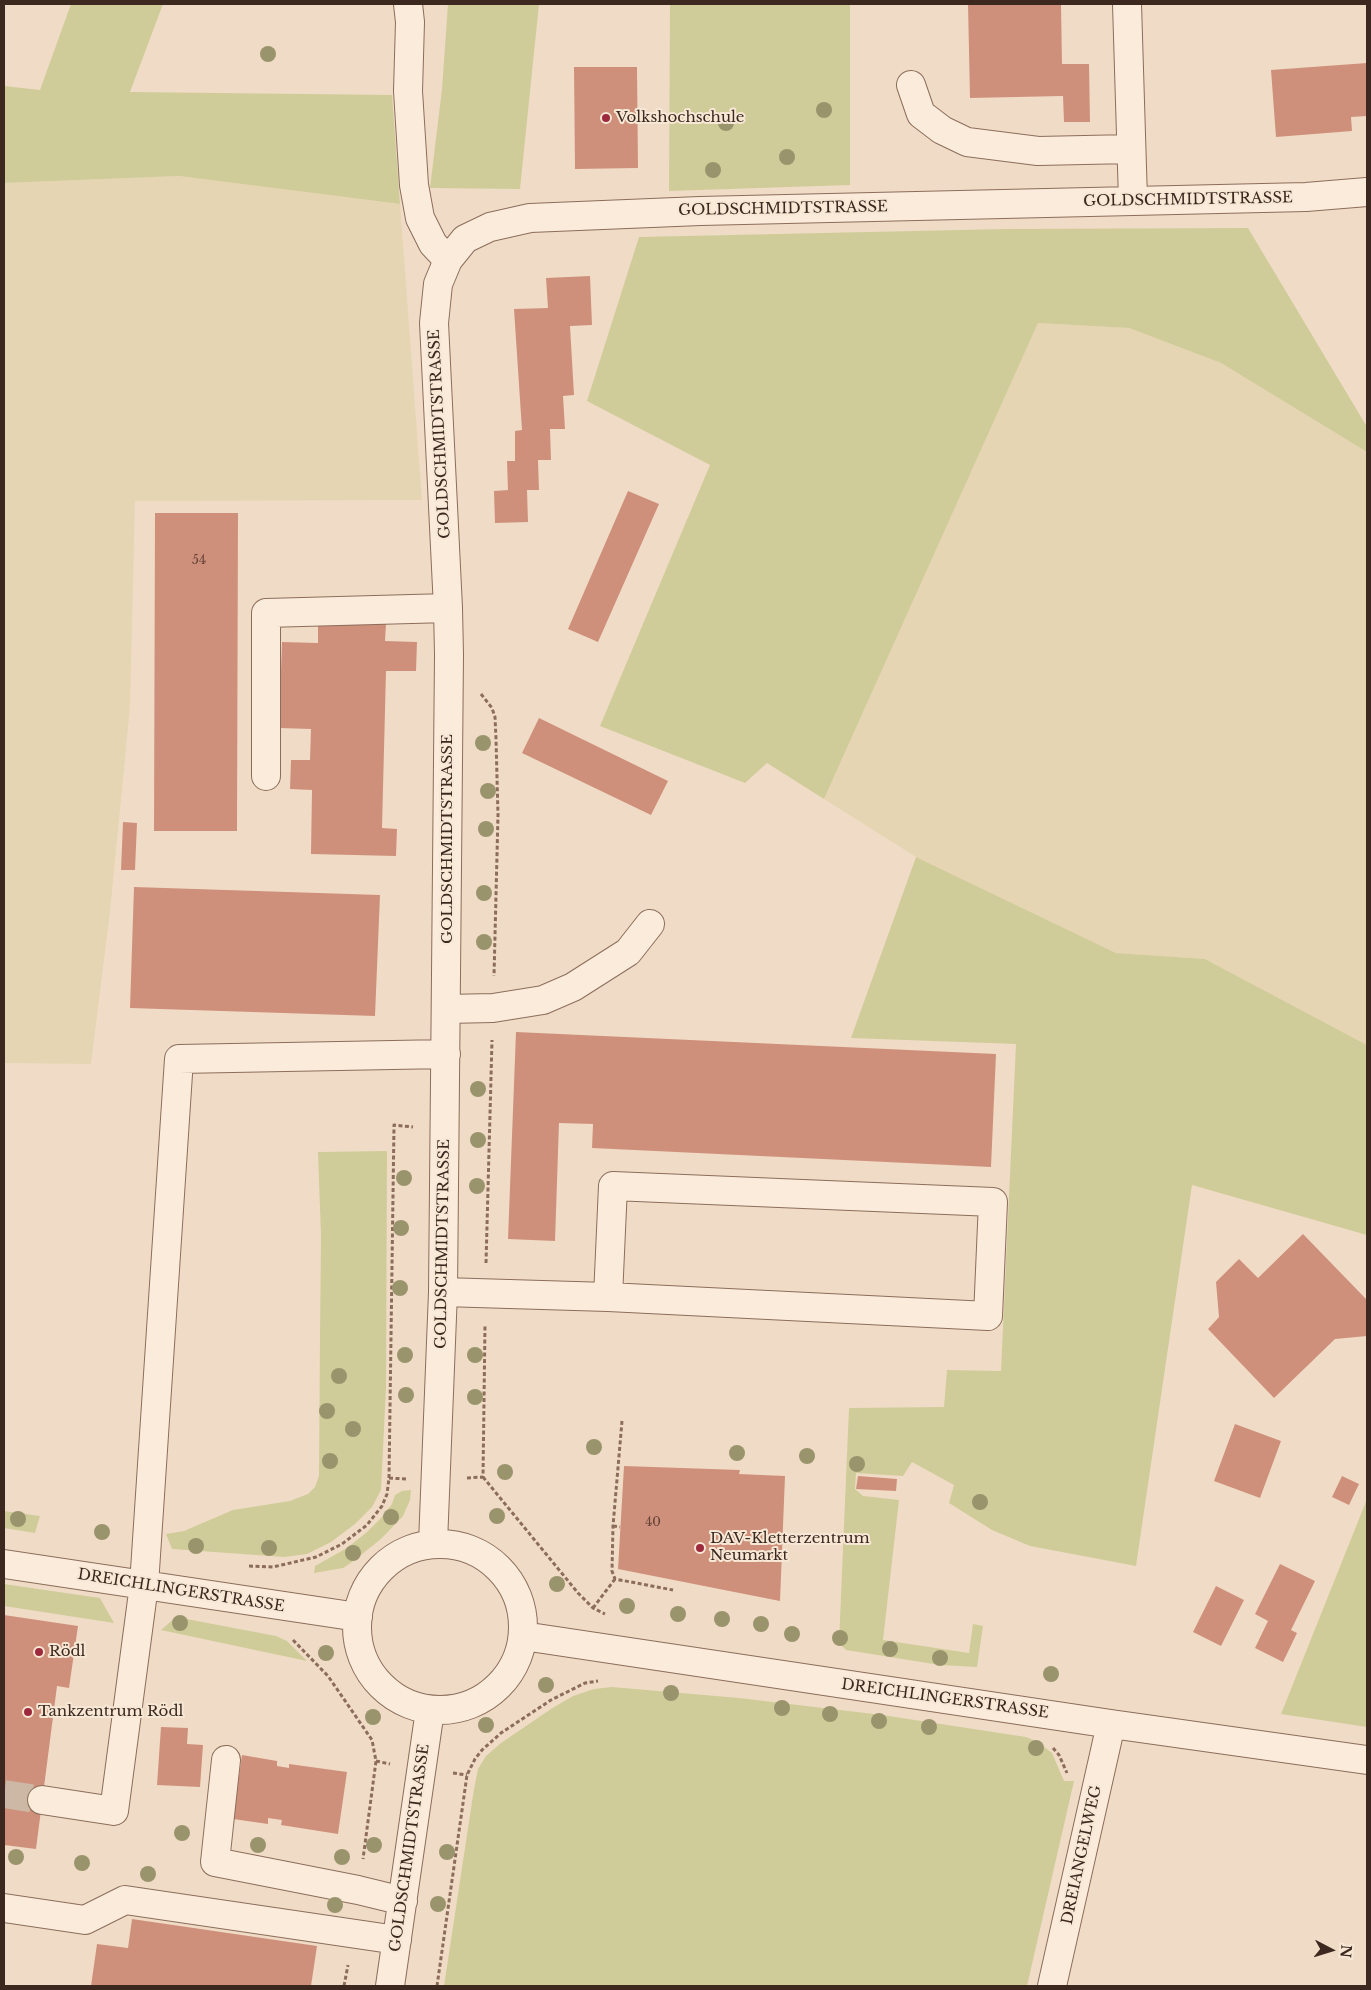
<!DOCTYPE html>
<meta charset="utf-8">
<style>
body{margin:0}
#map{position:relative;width:1371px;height:1990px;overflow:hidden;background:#f0dcc6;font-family:"Libre Baskerville",serif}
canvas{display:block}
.frame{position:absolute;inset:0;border:5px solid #3c281f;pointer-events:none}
.north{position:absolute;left:1306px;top:1925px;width:50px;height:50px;-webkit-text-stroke:4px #f7e8d6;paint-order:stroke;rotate:95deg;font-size:14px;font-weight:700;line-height:20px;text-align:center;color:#3c281f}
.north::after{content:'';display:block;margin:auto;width:18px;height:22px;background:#3c281f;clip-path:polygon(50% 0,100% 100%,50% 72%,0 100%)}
</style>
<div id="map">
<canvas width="1371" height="1990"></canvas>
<div class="frame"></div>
<div class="north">N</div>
</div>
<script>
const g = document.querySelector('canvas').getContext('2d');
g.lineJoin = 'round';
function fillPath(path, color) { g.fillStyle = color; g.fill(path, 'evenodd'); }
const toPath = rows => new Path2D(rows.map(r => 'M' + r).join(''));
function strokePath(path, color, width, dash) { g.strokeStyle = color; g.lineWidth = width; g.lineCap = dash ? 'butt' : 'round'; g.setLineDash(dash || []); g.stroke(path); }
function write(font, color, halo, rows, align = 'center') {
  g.font = font + ' "Libre Baskerville",serif'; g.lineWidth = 4; g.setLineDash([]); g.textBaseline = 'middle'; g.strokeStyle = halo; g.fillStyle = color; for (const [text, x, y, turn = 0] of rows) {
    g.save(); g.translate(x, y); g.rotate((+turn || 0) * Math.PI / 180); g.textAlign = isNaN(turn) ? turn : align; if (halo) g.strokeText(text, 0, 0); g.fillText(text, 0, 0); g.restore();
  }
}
fillPath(toPath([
 [179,176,400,204,422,500,135,501,130,707,110,912,91,1064,4,1063,4,183],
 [1038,323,1129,328,1221,363,1367,452,1367,1045,1205,959,1116,953,916,857,824,799]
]), '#e6d5b3');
fillPath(toPath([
 [71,4,163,4,130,92,392,95,400,204,179,176,4,183,4,86,40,90],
 [448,4,539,4,520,189,430,188,442,89],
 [670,4,850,4,850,185,669,191],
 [1248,228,1367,427,1367,452,1221,363,1129,328,1038,323,824,799,767,763,745,783,600,726,710,465,587,401,639,237,1006,229],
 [916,857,1116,953,1205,959,1367,1045,1367,1235,1192,1185,1136,1566,1030,1546,992,1530,949,1503,954,1485,912,1462,903,1476,856,1473,855,1489,863,1496,899,1500,883,1640,969,1653,973,1624,983,1626,977,1667,940,1665,846,1650,839,1643,849,1408,944,1407,947,1370,1001,1371,1016,1044,851,1038],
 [387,1151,386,1387,381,1490,372,1507,355,1524,331,1542,307,1554,284,1557,172,1549,166,1534,184,1531,233,1510,290,1501,308,1494,315,1487,319,1476,320,1337,321,1236,318,1152],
 [411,1490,410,1500,403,1516,381,1539,352,1562,343,1568,314,1573,315,1566,347,1548,367,1532,381,1518,392,1504,395,1495,402,1491],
 [1367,1499,1367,1727,1281,1714],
 [4,1511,40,1516,35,1533,4,1528],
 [4,1584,100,1598,114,1623,4,1606],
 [176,1617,276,1636,287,1641,307,1661,161,1630],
 [612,1687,739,1698,882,1715,1026,1737,1038,1742,1052,1753,1064,1781,1074,1781,1027,1986,444,1986,474,1789,478,1769,486,1756,501,1743,551,1709,573,1696,594,1689]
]), '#cfcc99');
fillPath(toPath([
 [968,4,1061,4,1062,64,1089,64,1090,122,1064,122,1063,96,970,98],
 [1367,63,1367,116,1351,117,1352,131,1276,137,1271,70],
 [574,67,637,67,638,168,575,169],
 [590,276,592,325,570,326,574,395,563,396,565,429,550,429,551,460,538,460,539,490,527,490,528,522,495,523,494,491,508,490,507,461,515,461,515,431,522,430,514,309,548,308,546,278],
 [628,491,659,504,598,642,568,629],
 [155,513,238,513,237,831,154,831],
 [318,622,386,624,385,641,417,642,416,671,386,671,382,828,397,829,396,856,311,854,312,790,290,789,291,760,310,760,311,729,279,728,282,642,318,643],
 [539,718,668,781,651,815,522,753],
 [123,822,137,823,135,870,121,870],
 [134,887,380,895,375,1016,130,1008],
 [516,1032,996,1054,991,1167,592,1148,593,1124,559,1123,555,1241,508,1239],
 [1303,1234,1367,1300,1367,1336,1335,1339,1274,1398,1208,1329,1219,1317,1216,1282,1239,1259,1258,1278],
 [1235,1424,1281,1441,1260,1498,1214,1481],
 [624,1466,740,1470,739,1474,785,1476,780,1601,618,1569],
 [858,1476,897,1479,896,1491,856,1489],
 [1342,1476,1359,1484,1349,1505,1332,1497],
 [1280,1564,1315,1581,1291,1630,1297,1633,1283,1662,1255,1648,1268,1621,1255,1614],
 [1216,1586,1244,1600,1221,1646,1193,1632],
 [4,1615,78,1626,69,1688,57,1686,36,1849,4,1845],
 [161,1727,188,1728,187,1744,203,1745,200,1787,157,1785],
 [242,1755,277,1761,277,1766,289,1768,289,1764,347,1772,338,1834,281,1825,282,1820,268,1818,268,1824,233,1819],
 [132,1919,317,1946,311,1986,91,1986,97,1944,128,1948]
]), '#cf907b');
strokePath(toPath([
 [4,1794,42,1800]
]), '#ccb8a5', 28, [28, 14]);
const minor = toPath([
 [408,4,410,22,408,91,414,185,420,218,433,244,448,260],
 [1127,4,1133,200],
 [911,85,921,114,942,130,967,142,1038,151,1131,149],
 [266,776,266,613,448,608],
 [446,1009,493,1008,543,1000,573,987,628,952,650,924],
 [443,1292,608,1297,988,1316,993,1202,613,1186,608,1297],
 [433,1543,443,1292,449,655,448,608,434,323,438,284,448,260,465,239,490,227,530,218,700,211,1306,197,1367,192],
 '357 1627a83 83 0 1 1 166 0a83 83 0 1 1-166 0Z',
 [4,1564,358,1617],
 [523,1636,1111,1724,1367,1760],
 [226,1760,215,1862,358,1890,403,1901],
 [42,1800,114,1811,144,1585,179,1059,446,1054],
 [4,1908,85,1920,125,1900,397,1940],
 [390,1986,430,1710],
 [1052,1986,1111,1724]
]);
strokePath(minor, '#8c6d5b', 30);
strokePath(toPath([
 [481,694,492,708,495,717,496,739,498,815,494,976],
 [486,1263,492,1040],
 [622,1421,613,1526,612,1571,615,1579,673,1590],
 [483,1477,578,1593,593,1608,605,1614],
 [389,1478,406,1479],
 [467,1478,483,1477,485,1325],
 [613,1526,620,1527],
 [249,1566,273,1567,316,1557,342,1544,367,1525,382,1506,387,1494,389,1478,394,1125,413,1127],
 [593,1608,615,1579],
 [293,1640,328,1676,372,1740,376,1761,363,1859],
 [1053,1748,1059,1755,1067,1773],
 [376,1761,390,1764],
 [453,1773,467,1775],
 [344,1986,348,1965],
 [437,1986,467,1775,475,1759,482,1750,501,1733,551,1700,585,1683,598,1681]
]), '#8c6d5b', 3, [4, 2.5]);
strokePath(minor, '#faebda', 28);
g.fillStyle = '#9a946d';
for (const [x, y] of [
 [268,54],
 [824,110],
 [726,123],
 [787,157],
 [713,170],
 [483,743],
 [488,791],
 [486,829],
 [484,893],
 [484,942],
 [478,1089],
 [478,1140],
 [404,1178],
 [477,1186],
 [401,1228],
 [400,1288],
 [405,1355],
 [475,1355],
 [339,1376],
 [406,1395],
 [475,1397],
 [327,1411],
 [353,1429],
 [594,1447],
 [737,1453],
 [807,1456],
 [330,1461],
 [857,1464],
 [505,1472],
 [980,1502],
 [497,1516],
 [391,1517],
 [18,1519],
 [102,1532],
 [196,1546],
 [269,1548],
 [353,1553],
 [557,1584],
 [627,1606],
 [678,1614],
 [722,1619],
 [180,1623],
 [761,1624],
 [792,1634],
 [840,1638],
 [890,1649],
 [326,1653],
 [940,1658],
 [1051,1674],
 [546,1685],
 [671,1693],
 [782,1708],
 [830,1714],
 [373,1717],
 [879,1721],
 [486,1725],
 [929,1727],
 [1036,1748],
 [182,1833],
 [258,1845],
 [374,1845],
 [447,1852],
 [16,1857],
 [342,1857],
 [82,1863],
 [148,1874],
 [438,1904],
 [335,1905]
]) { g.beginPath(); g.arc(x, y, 8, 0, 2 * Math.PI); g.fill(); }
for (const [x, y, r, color] of [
 [606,118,5,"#9d293d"],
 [700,1548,5,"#9d293d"],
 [39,1652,5,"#9d293d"],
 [28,1712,5,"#9d293d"]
]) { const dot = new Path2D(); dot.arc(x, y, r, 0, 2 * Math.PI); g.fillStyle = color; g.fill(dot); strokePath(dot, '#f7e8d6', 2); }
write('12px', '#614236', null, [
 ["54",199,561],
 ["40",653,1523]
]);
write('15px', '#3c281f', '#f7e8d6', [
 ["Volkshochschule",616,118],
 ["DAV-Kletterzentrum",710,1539],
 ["Neumarkt",710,1556],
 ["Rödl",49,1652],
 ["Tankzentrum Rödl",38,1712]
], 'left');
write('15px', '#3c281f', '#f7e8d6', [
 ["GOLDSCHMIDTSTRASSE",1188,200,-1],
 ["GOLDSCHMIDTSTRASSE",783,209,-1],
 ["GOLDSCHMIDTSTRASSE",440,434,-93],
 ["GOLDSCHMIDTSTRASSE",448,839,-90],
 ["GOLDSCHMIDTSTRASSE",443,1244,-89],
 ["DREICHLINGERSTRASSE",181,1591,9],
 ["DREICHLINGERSTRASSE",945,1699,8],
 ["GOLDSCHMIDTSTRASSE",410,1848,-82],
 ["DREIANGELWEG",1082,1855,-78]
]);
</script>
